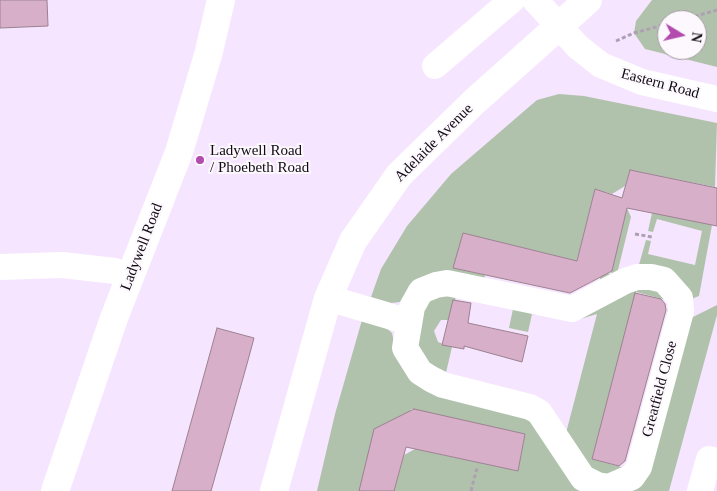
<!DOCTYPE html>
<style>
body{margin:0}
#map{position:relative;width:717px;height:491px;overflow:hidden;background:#f6e5fe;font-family:Georgia,serif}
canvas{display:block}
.north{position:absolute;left:657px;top:10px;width:50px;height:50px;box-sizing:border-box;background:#fcf8fd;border:1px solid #9e999f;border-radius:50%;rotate:99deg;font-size:14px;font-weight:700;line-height:20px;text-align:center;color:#100a12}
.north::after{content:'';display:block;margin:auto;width:18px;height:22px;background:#b34bae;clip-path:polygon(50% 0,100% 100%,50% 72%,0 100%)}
</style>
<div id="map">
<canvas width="717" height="491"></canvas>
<div class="north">N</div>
</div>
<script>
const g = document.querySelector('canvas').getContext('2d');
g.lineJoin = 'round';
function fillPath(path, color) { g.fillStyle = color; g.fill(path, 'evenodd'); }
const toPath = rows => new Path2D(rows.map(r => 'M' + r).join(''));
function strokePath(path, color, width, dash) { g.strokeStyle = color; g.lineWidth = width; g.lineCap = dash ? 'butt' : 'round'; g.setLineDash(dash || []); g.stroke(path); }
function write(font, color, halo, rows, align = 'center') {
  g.font = font + ' Georgia,serif'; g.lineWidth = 4; g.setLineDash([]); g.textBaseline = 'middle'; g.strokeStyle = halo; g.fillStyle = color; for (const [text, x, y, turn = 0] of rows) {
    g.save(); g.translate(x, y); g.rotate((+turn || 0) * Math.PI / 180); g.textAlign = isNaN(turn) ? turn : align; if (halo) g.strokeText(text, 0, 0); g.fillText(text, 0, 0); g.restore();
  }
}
fillPath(toPath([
 [652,0,717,0,717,67,645,49,634,33,636,21],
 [667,20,697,20,697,50,667,50],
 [559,94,584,96,717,123,715,187,630,170,625,186,612,194,595,189,577,261,463,233,454,268,485,275,484,281,400,302,391,303,371,297,381,269,407,226,451,174,537,100],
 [627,208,631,217,616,278,603,285,600,279,601,273,611,274],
 [652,213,712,225,699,296,691,299,638,268,646,240,651,241,648,254,695,265,702,231,657,219,653,232,648,231],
 [650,285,674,300,665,321,670,301,636,292,592,459,632,470,611,477,593,470,566,433,597,314,577,320,532,314,528,332,509,328,514,304],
 [456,296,451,320,441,320,434,331,438,342,452,347,445,377,420,360,413,330,429,297],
 [717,305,717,315,669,491,625,491,691,318],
 [362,320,384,326,392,333,397,357,529,416,591,491,394,491,404,455,415,449,518,471,525,434,411,409,408,417,359,491,317,491,335,414]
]), '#b1c2ac');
const building = toPath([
 [0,0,47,0,48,26,0,28,0,0],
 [630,170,717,188,717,226,627,208,612,271,570,293,453,268,463,233,577,261,595,189,622,198,630,170],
 [635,293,661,299,665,304,666,310,625,461,619,466,592,459,635,293],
 [453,300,471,303,468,323,528,336,522,362,464,346,464,349,442,345,453,300],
 [217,328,254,338,247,364,211,491,172,491,217,328],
 [414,409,525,434,518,471,406,447,394,491,359,491,374,429,414,409]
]);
fillPath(building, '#d8afc8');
strokePath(building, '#9b8191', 1);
strokePath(toPath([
 [682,20,717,10],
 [616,41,634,33,667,24],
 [635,234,652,237],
 [471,491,477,468]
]), '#ada0b3', 3, [4, 2.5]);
strokePath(toPath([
 [535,0,578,47,601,65,642,82,717,99],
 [435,66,512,0],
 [0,267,62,265,115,271,130,276],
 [637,277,651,277,664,280,680,298,681,311,639,467,632,477,609,487,597,485,583,478,539,412,530,407,443,385,431,379,420,372,405,348,412,307,421,291,436,285,447,283,572,309,625,281,637,277],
 [328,298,409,322],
 [700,491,709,459,717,461]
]), '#fff', 26);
strokePath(toPath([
 [55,491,114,318,179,152,208,55,221,0],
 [274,491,328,298,353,241,399,175,475,101,588,0]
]), '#fff', 28);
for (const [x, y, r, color] of [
 [200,160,5,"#b34bae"]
]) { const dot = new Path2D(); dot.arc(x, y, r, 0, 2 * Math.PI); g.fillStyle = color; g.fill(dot); strokePath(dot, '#fcf8fd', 2); }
write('15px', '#100a12', '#fcf8fd', [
 ["Eastern Road",660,84,15],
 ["Adelaide Avenue",434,143,-45],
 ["Ladywell Road",142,247,-69],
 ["Greatfield Close",660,389,-75]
]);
write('15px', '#100a12', '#fcf8fd', [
 ["Ladywell Road",210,151],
 ["/ Phoebeth Road",210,168]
], 'left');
</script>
